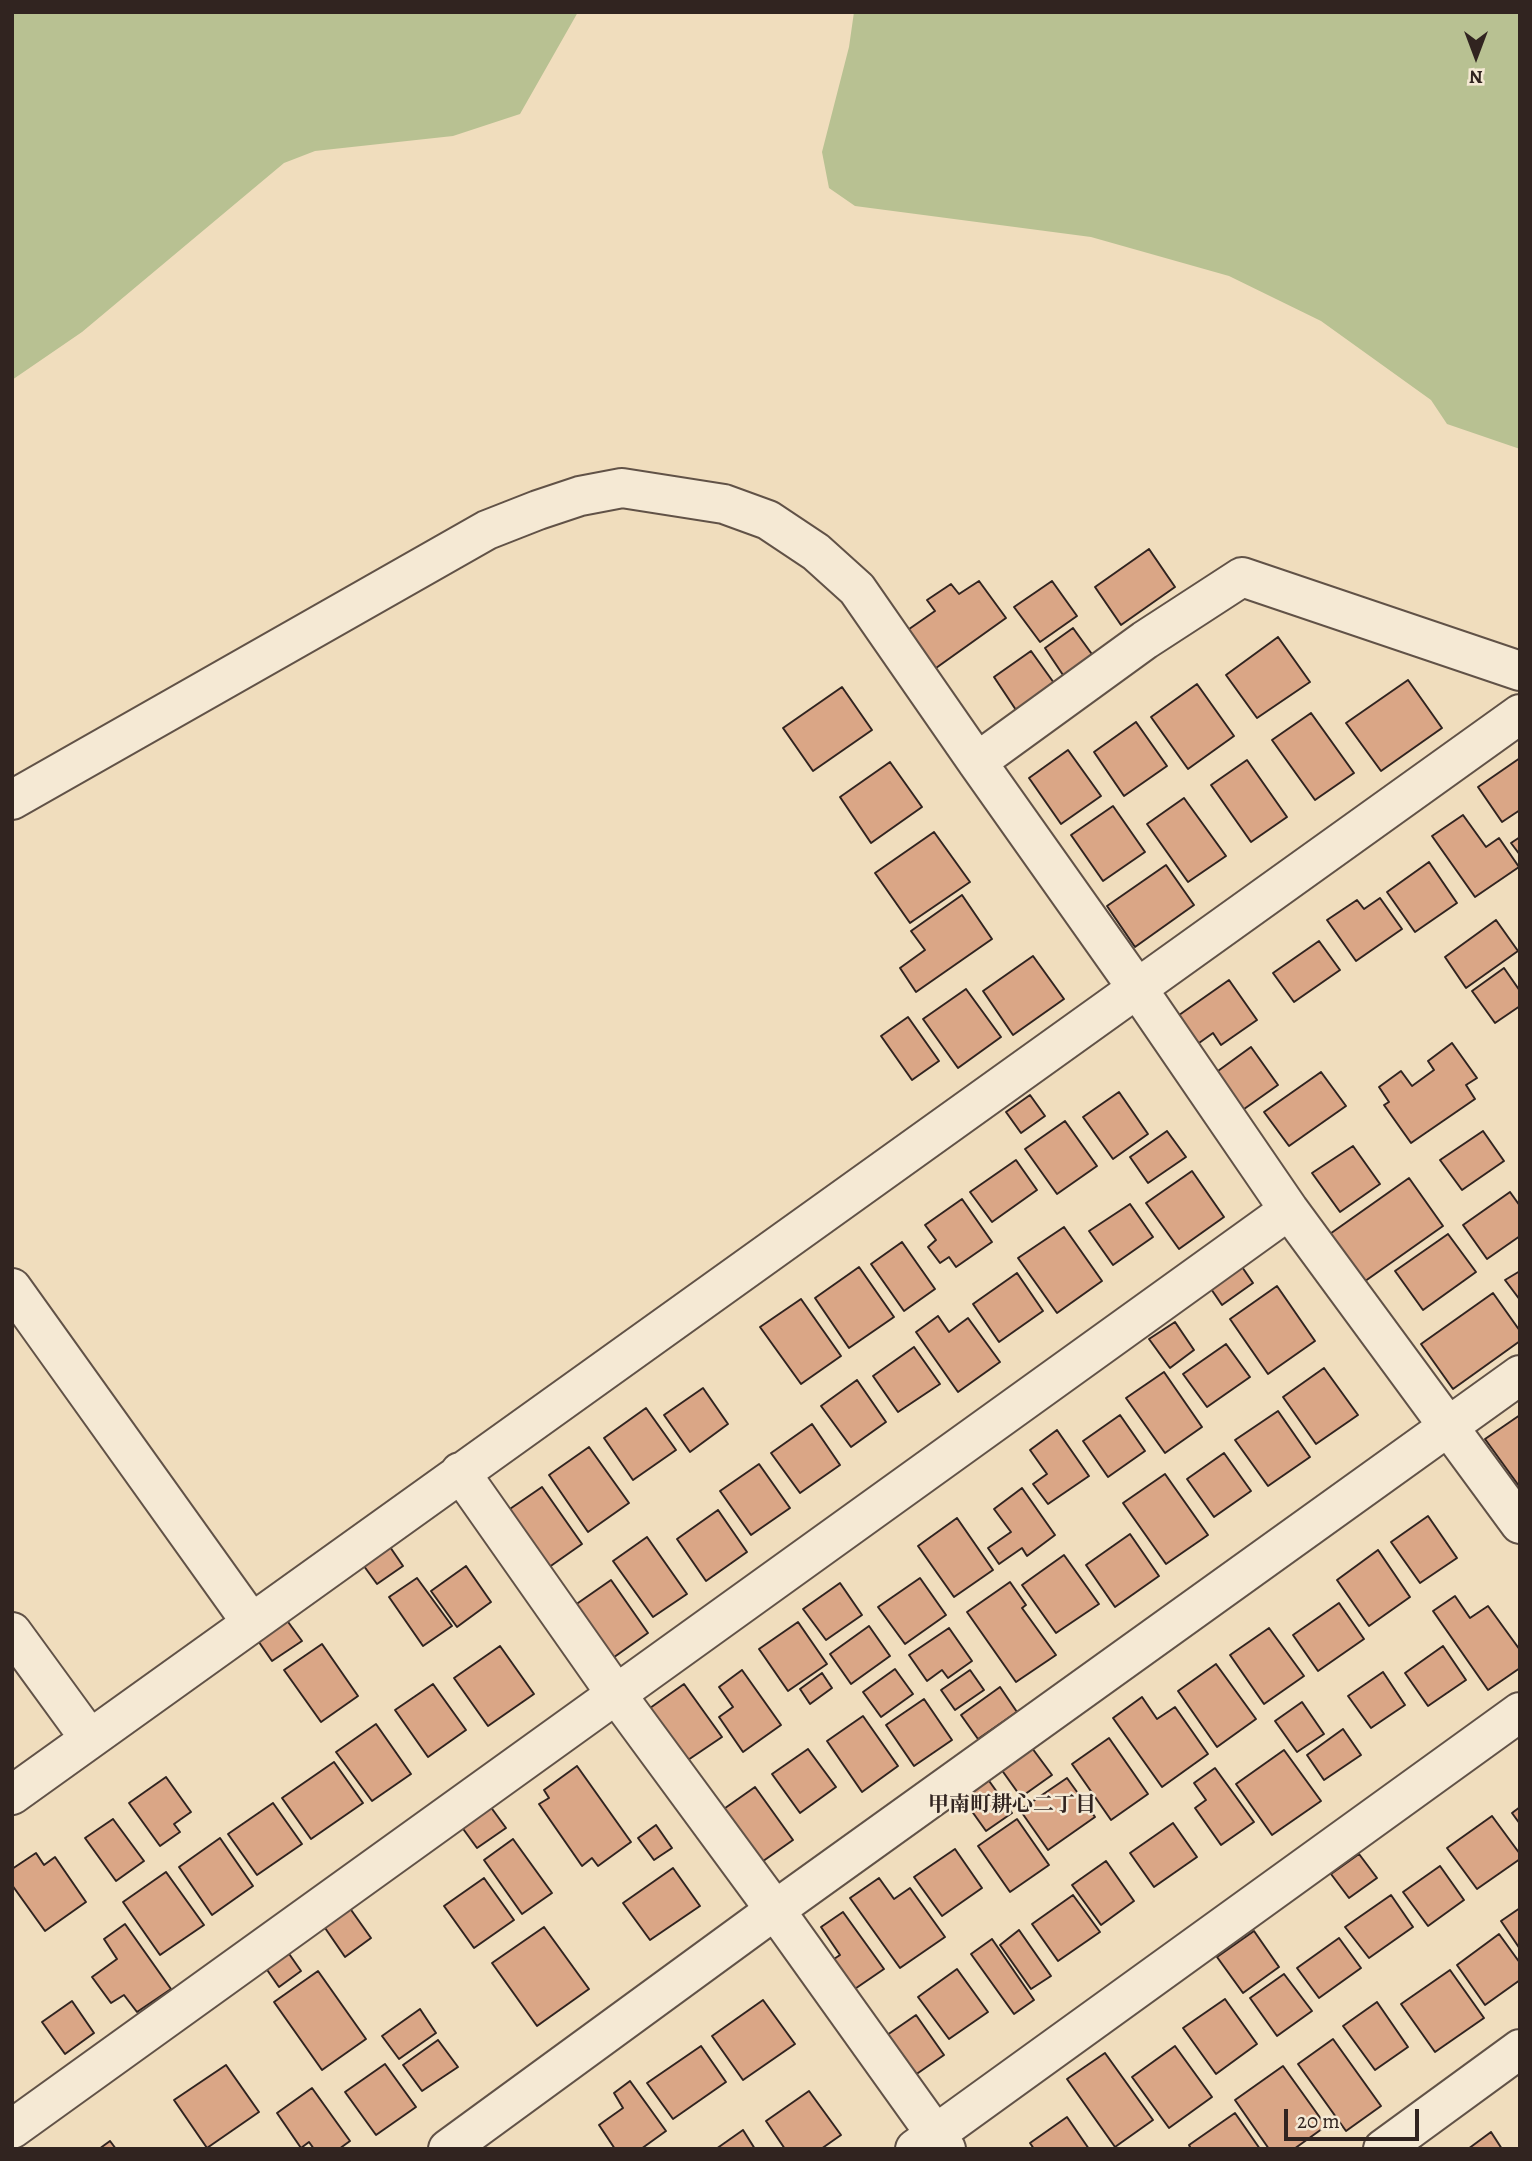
<!DOCTYPE html>
<meta charset="utf-8">
<style>
body{margin:0}
#map{position:relative;width:1532px;height:2161px;overflow:hidden;background:#f0ddbd;font-family:Alegreya,serif}
canvas{display:block}
.frame{position:absolute;inset:0;border:14px solid #312420;pointer-events:none}
.north{position:absolute;left:1441px;top:21px;width:70px;height:70px;-webkit-text-stroke:5px #f5e9d4;paint-order:stroke;rotate:180deg;font-size:19px;font-weight:700;line-height:28px;text-align:center;color:#312420}
.north::after{content:'';display:block;margin:auto;width:24px;height:32px;background:#312420;clip-path:polygon(50% 0,100% 100%,50% 72%,0 100%)}
.scale{position:absolute;left:1284px;top:2109px;width:135px;height:32px;box-sizing:border-box;border:4px solid #312420;border-top:0;padding-left:9px;font-size:21px;line-height:24px;white-space:nowrap;color:#312420;-webkit-text-stroke:5px #f5e9d4;paint-order:stroke}
</style>
<div id="map">
<canvas width="1532" height="2161"></canvas>
<div class="frame"></div>
<div class="north">N</div>
<div class="scale">20 m</div>
</div>
<script>
const g = document.querySelector('canvas').getContext('2d');
g.lineJoin = 'round';
function fillPath(path, color) { g.fillStyle = color; g.fill(path, 'evenodd'); }
const toPath = rows => new Path2D(rows.map(r => 'M' + r).join(''));
function strokePath(path, color, width, dash) { g.strokeStyle = color; g.lineWidth = width; g.lineCap = dash ? 'butt' : 'round'; g.setLineDash(dash || []); g.stroke(path); }
function write(font, color, halo, rows, align = 'center') {
  g.font = font + ' Alegreya,"Noto Serif JP",serif'; g.lineWidth = 5; g.setLineDash([]); g.textBaseline = 'middle'; g.strokeStyle = halo; g.fillStyle = color; for (const [text, x, y, turn = 0] of rows) {
    g.save(); g.translate(x, y); g.rotate((+turn || 0) * Math.PI / 180); g.textAlign = isNaN(turn) ? turn : align; if (halo) g.strokeText(text, 0, 0); g.fillText(text, 0, 0); g.restore();
  }
}
fillPath(toPath([
 [12,12,578,12,520,114,453,136,315,151,284,163,82,332,12,380],
 [854,12,1520,12,1520,449,1447,424,1431,400,1321,321,1229,276,1091,237,855,206,829,188,822,152,849,47]
]), '#b8c192');
const building = toPath([
 [1149,549,1175,587,1121,625,1095,587,1149,549],
 [979,581,1006,618,929,673,902,634,935,611,927,600,951,584,959,594,979,581],
 [1052,581,1077,616,1040,642,1014,607,1052,581],
 [1073,628,1094,657,1065,678,1045,648,1073,628],
 [1278,637,1310,682,1257,718,1226,675,1278,637],
 [1031,651,1054,683,1016,710,994,677,1031,651],
 [1408,680,1442,728,1381,771,1346,723,1408,680],
 [1197,684,1234,736,1188,769,1151,717,1197,684],
 [842,687,872,730,813,771,783,728,842,687],
 [1311,713,1354,773,1315,800,1272,740,1311,713],
 [1136,722,1167,766,1124,796,1094,752,1136,722],
 [1068,750,1101,796,1061,824,1029,778,1068,750],
 [1520,758,1520,810,1502,822,1478,787,1520,758],
 [1247,760,1287,817,1251,842,1211,785,1247,760],
 [890,762,922,807,871,843,840,797,890,762],
 [1184,798,1226,856,1188,882,1147,824,1184,798],
 [1113,806,1145,852,1103,881,1071,835,1113,806],
 [1463,815,1486,847,1499,838,1519,867,1475,897,1432,836,1463,815],
 [934,832,970,882,910,923,875,873,934,832],
 [1520,837,1520,855,1511,843,1520,837],
 [1429,862,1457,903,1415,932,1387,892,1429,862],
 [1166,865,1194,905,1135,947,1107,906,1166,865],
 [962,895,992,939,916,992,900,968,925,950,911,931,962,895],
 [1380,898,1402,929,1356,961,1327,920,1357,900,1364,909,1380,898],
 [1496,920,1518,951,1466,988,1445,957,1496,920],
 [1319,941,1340,970,1294,1002,1273,973,1319,941],
 [1033,956,1064,999,1013,1035,983,991,1033,956],
 [1504,968,1520,991,1520,1006,1495,1023,1472,991,1504,968],
 [1229,980,1257,1020,1221,1045,1213,1033,1192,1048,1172,1020,1229,980],
 [966,989,1001,1037,958,1068,923,1019,966,989],
 [908,1017,939,1061,912,1080,881,1036,908,1017],
 [1452,1043,1477,1078,1466,1085,1475,1099,1411,1143,1384,1105,1389,1102,1379,1087,1401,1071,1412,1086,1434,1070,1428,1061,1452,1043],
 [1251,1047,1278,1085,1237,1114,1211,1076,1251,1047],
 [1321,1072,1346,1106,1289,1146,1264,1112,1321,1072],
 [1119,1092,1148,1134,1113,1159,1083,1117,1119,1092],
 [1030,1095,1045,1116,1021,1133,1006,1112,1030,1095],
 [1065,1121,1097,1166,1057,1194,1025,1149,1065,1121],
 [1167,1131,1186,1157,1148,1183,1130,1157,1167,1131],
 [1483,1131,1504,1161,1462,1190,1440,1160,1483,1131],
 [1353,1146,1380,1184,1340,1212,1312,1173,1353,1146],
 [1016,1160,1037,1190,992,1222,970,1192,1016,1160],
 [1192,1171,1224,1217,1179,1249,1146,1203,1192,1171],
 [1409,1178,1443,1226,1361,1284,1327,1236,1409,1178],
 [1510,1192,1520,1206,1520,1236,1487,1259,1463,1225,1510,1192],
 [962,1199,992,1242,956,1267,949,1257,940,1263,928,1247,936,1240,925,1225,962,1199],
 [1130,1204,1153,1237,1113,1265,1089,1231,1130,1204],
 [1064,1227,1102,1281,1057,1313,1018,1258,1064,1227],
 [1448,1234,1476,1272,1423,1310,1395,1271,1448,1234],
 [902,1242,935,1289,904,1311,871,1264,902,1242],
 [1238,1261,1253,1283,1222,1305,1207,1283,1238,1261],
 [859,1267,894,1317,849,1348,815,1298,859,1267],
 [1520,1271,1520,1300,1505,1280,1520,1271],
 [1017,1273,1043,1311,999,1342,973,1304,1017,1273],
 [1277,1286,1315,1341,1268,1374,1230,1319,1277,1286],
 [1493,1293,1520,1331,1520,1341,1453,1389,1421,1344,1493,1293],
 [801,1299,841,1356,801,1384,760,1327,801,1299],
 [938,1316,949,1332,968,1318,1000,1362,958,1392,916,1332,938,1316],
 [1175,1322,1194,1350,1170,1368,1149,1339,1175,1322],
 [1226,1344,1250,1377,1207,1407,1183,1374,1226,1344],
 [914,1347,940,1384,898,1412,873,1376,914,1347],
 [1324,1368,1358,1415,1316,1444,1283,1397,1324,1368],
 [1164,1372,1202,1427,1165,1453,1126,1398,1164,1372],
 [857,1380,886,1422,851,1447,821,1406,857,1380],
 [703,1388,728,1424,690,1452,664,1415,703,1388],
 [646,1408,676,1450,633,1480,604,1438,646,1408],
 [1278,1411,1310,1457,1268,1486,1235,1440,1278,1411],
 [1120,1415,1145,1451,1108,1477,1083,1441,1120,1415],
 [1520,1415,1520,1486,1519,1486,1485,1439,1520,1415],
 [812,1424,840,1465,800,1493,771,1453,812,1424],
 [1057,1430,1089,1476,1048,1504,1033,1484,1047,1474,1030,1450,1057,1430],
 [589,1447,629,1503,588,1532,549,1475,589,1447],
 [1224,1453,1251,1491,1214,1517,1187,1479,1224,1453],
 [759,1464,790,1508,751,1535,720,1491,759,1464],
 [1165,1474,1208,1535,1166,1564,1123,1503,1165,1474],
 [542,1487,582,1544,545,1570,504,1513,542,1487],
 [1022,1488,1055,1535,1027,1556,1022,1548,999,1564,988,1548,1011,1532,994,1509,1022,1488],
 [718,1510,747,1552,706,1581,677,1539,718,1510],
 [1428,1516,1457,1558,1420,1583,1391,1542,1428,1516],
 [957,1518,993,1570,954,1597,918,1546,957,1518],
 [1130,1534,1159,1576,1115,1607,1086,1565,1130,1534],
 [647,1537,687,1594,653,1617,613,1561,647,1537],
 [388,1544,403,1566,377,1584,361,1562,388,1544],
 [1378,1550,1410,1597,1369,1626,1337,1580,1378,1550],
 [1064,1555,1099,1604,1056,1633,1022,1585,1064,1555],
 [466,1566,491,1602,457,1627,431,1591,466,1566],
 [417,1578,452,1626,423,1646,389,1597,417,1578],
 [920,1578,946,1615,905,1644,878,1607,920,1578],
 [611,1580,648,1633,603,1665,565,1612,611,1580],
 [1010,1582,1026,1605,1022,1608,1056,1655,1016,1682,967,1612,1010,1582],
 [840,1583,862,1615,826,1640,803,1609,840,1583],
 [1455,1596,1470,1618,1488,1606,1520,1650,1520,1668,1488,1690,1433,1611,1455,1596],
 [1339,1603,1364,1639,1318,1671,1293,1635,1339,1603],
 [283,1615,302,1641,272,1661,254,1635,283,1615],
 [798,1622,827,1664,788,1691,759,1649,798,1622],
 [869,1626,890,1656,851,1684,830,1654,869,1626],
 [949,1628,972,1661,948,1678,942,1670,927,1681,909,1655,949,1628],
 [1269,1628,1304,1676,1264,1704,1230,1655,1269,1628],
 [322,1644,358,1696,321,1722,284,1670,322,1644],
 [500,1646,534,1694,488,1726,454,1678,500,1646],
 [1443,1646,1466,1680,1428,1706,1405,1673,1443,1646],
 [1216,1664,1256,1719,1217,1747,1178,1691,1216,1664],
 [895,1669,913,1694,881,1717,863,1692,895,1669],
 [742,1670,781,1725,743,1752,719,1717,733,1707,719,1687,742,1670],
 [970,1670,984,1690,955,1710,941,1690,970,1670],
 [1383,1672,1405,1705,1371,1728,1348,1696,1383,1672],
 [822,1673,832,1688,810,1704,800,1689,822,1673],
 [433,1684,466,1730,428,1757,395,1710,433,1684],
 [684,1684,722,1737,688,1760,643,1713,684,1684],
 [1000,1687,1017,1712,978,1739,961,1715,1000,1687],
 [1142,1697,1157,1719,1175,1707,1208,1754,1162,1787,1113,1718,1142,1697],
 [924,1699,952,1740,914,1766,886,1725,924,1699],
 [1302,1702,1324,1734,1297,1752,1275,1721,1302,1702],
 [863,1716,898,1766,862,1792,827,1741,863,1716],
 [376,1724,411,1774,372,1801,336,1752,376,1724],
 [1343,1729,1361,1755,1324,1780,1307,1755,1343,1729],
 [1109,1738,1148,1794,1111,1820,1072,1764,1109,1738],
 [1032,1748,1052,1775,1021,1797,1001,1769,1032,1748],
 [808,1749,836,1787,800,1813,772,1774,808,1749],
 [1284,1750,1321,1801,1272,1835,1236,1784,1284,1750],
 [334,1762,363,1803,311,1839,282,1798,334,1762],
 [577,1766,631,1842,598,1866,592,1858,582,1866,539,1804,549,1798,544,1790,577,1766],
 [1215,1768,1254,1822,1221,1845,1195,1808,1206,1800,1194,1783,1215,1768],
 [166,1777,191,1812,174,1824,180,1832,160,1846,129,1803,166,1777],
 [987,1778,1012,1813,986,1831,961,1796,987,1778],
 [1067,1778,1095,1817,1048,1850,1020,1810,1067,1778],
 [755,1787,793,1840,749,1871,711,1818,755,1787],
 [273,1803,302,1844,257,1875,228,1834,273,1803],
 [490,1806,506,1828,477,1848,461,1826,490,1806],
 [1520,1807,1520,1824,1512,1813,1520,1807],
 [1492,1816,1520,1854,1520,1859,1477,1889,1447,1848,1492,1816],
 [113,1819,144,1861,116,1881,85,1838,113,1819],
 [1017,1819,1049,1865,1010,1892,978,1846,1017,1819],
 [1173,1823,1197,1857,1154,1887,1130,1853,1173,1823],
 [656,1825,672,1848,654,1860,638,1838,656,1825],
 [220,1838,253,1886,212,1915,179,1867,220,1838],
 [513,1839,552,1893,522,1914,484,1860,513,1839],
 [955,1849,982,1888,942,1916,914,1877,955,1849],
 [36,1853,44,1865,55,1857,86,1902,45,1931,12,1885,12,1869,36,1853],
 [1359,1854,1377,1878,1349,1898,1331,1874,1359,1854],
 [1106,1861,1134,1901,1101,1925,1072,1885,1106,1861],
 [1440,1866,1464,1900,1428,1926,1403,1892,1440,1866],
 [673,1868,700,1906,650,1940,623,1903,673,1868],
 [166,1872,204,1925,160,1955,123,1902,166,1872],
 [484,1878,514,1920,474,1948,444,1906,484,1878],
 [879,1878,894,1899,910,1888,945,1937,900,1968,850,1898,879,1878],
 [1073,1895,1100,1932,1058,1961,1032,1924,1073,1895],
 [1391,1895,1413,1927,1369,1958,1345,1927,1391,1895],
 [349,1907,371,1938,345,1957,323,1925,349,1907],
 [1520,1908,1520,1949,1501,1921,1520,1908],
 [843,1912,884,1969,846,1995,825,1965,840,1955,821,1927,843,1912],
 [125,1924,171,1989,137,2012,124,1995,111,2003,92,1977,117,1959,104,1939,125,1924],
 [544,1927,589,1989,537,2026,492,1963,544,1927],
 [1019,1930,1051,1976,1031,1989,1000,1945,1019,1930],
 [1254,1931,1279,1967,1243,1993,1217,1957,1254,1931],
 [1499,1934,1520,1963,1520,1980,1485,2005,1457,1965,1499,1934],
 [1339,1938,1361,1968,1319,1998,1297,1968,1339,1938],
 [992,1939,1034,2000,1014,2014,971,1954,992,1939],
 [285,1948,301,1971,279,1987,263,1964,285,1948],
 [957,1969,988,2012,949,2039,918,1997,957,1969],
 [1450,1970,1484,2018,1435,2052,1401,2004,1450,1970],
 [318,1971,366,2039,322,2070,274,2002,318,1971],
 [1284,1974,1312,2011,1277,2036,1250,1998,1284,1974],
 [1225,1999,1257,2044,1216,2074,1183,2028,1225,1999],
 [763,2000,795,2044,743,2080,712,2036,763,2000],
 [72,2001,94,2033,65,2054,42,2022,72,2001],
 [1377,2002,1408,2047,1375,2070,1343,2026,1377,2002],
 [420,2009,436,2033,399,2059,382,2036,420,2009],
 [916,2015,944,2055,905,2082,877,2042,916,2015],
 [1333,2039,1381,2106,1346,2131,1298,2064,1333,2039],
 [438,2040,458,2067,422,2091,403,2065,438,2040],
 [701,2046,726,2082,673,2119,647,2083,701,2046],
 [1175,2046,1212,2097,1169,2128,1132,2077,1175,2046],
 [1105,2053,1153,2120,1115,2147,1067,2079,1105,2053],
 [385,2064,416,2107,376,2135,345,2092,385,2064],
 [226,2065,259,2112,207,2148,174,2100,226,2065],
 [1283,2066,1326,2126,1294,2149,1269,2149,1235,2100,1283,2066],
 [630,2081,666,2131,641,2149,615,2149,599,2125,623,2108,614,2093,630,2081],
 [312,2088,350,2141,339,2149,314,2149,309,2142,301,2148,277,2113,312,2088],
 [809,2091,841,2135,821,2149,785,2149,766,2121,809,2091],
 [1235,2113,1260,2149,1191,2149,1189,2145,1235,2113],
 [1067,2117,1089,2149,1034,2149,1030,2143,1067,2117],
 [743,2130,755,2149,716,2149,743,2130],
 [1491,2132,1502,2149,1468,2149,1491,2132],
 [110,2141,116,2149,99,2149,110,2141]
]);
fillPath(building, '#daa686');
strokePath(building, '#312420', 2);
const minor = toPath([
 [977,762,1145,640,1242,577,1520,671],
 [12,800,487,530,538,510,580,496,622,488,724,504,768,520,816,552,857,589,977,762,1137,988,1289,1210,1520,1524],
 [12,1288,251,1622],
 [460,1472,616,1694,775,1910,946,2149],
 [12,1632,90,1739],
 [12,1795,1520,714],
 [12,2129,1289,1210],
 [448,2149,775,1910,1520,1375],
 [915,2149,1520,1712],
 [1383,2149,1520,2049]
]);
strokePath(minor, '#615247', 42);
strokePath(minor, '#f5e9d4', 38);
write('bold 21px', '#312420', '#f5e9d4', [
 ["甲南町耕心二丁目",1012,1806]
]);
</script>
